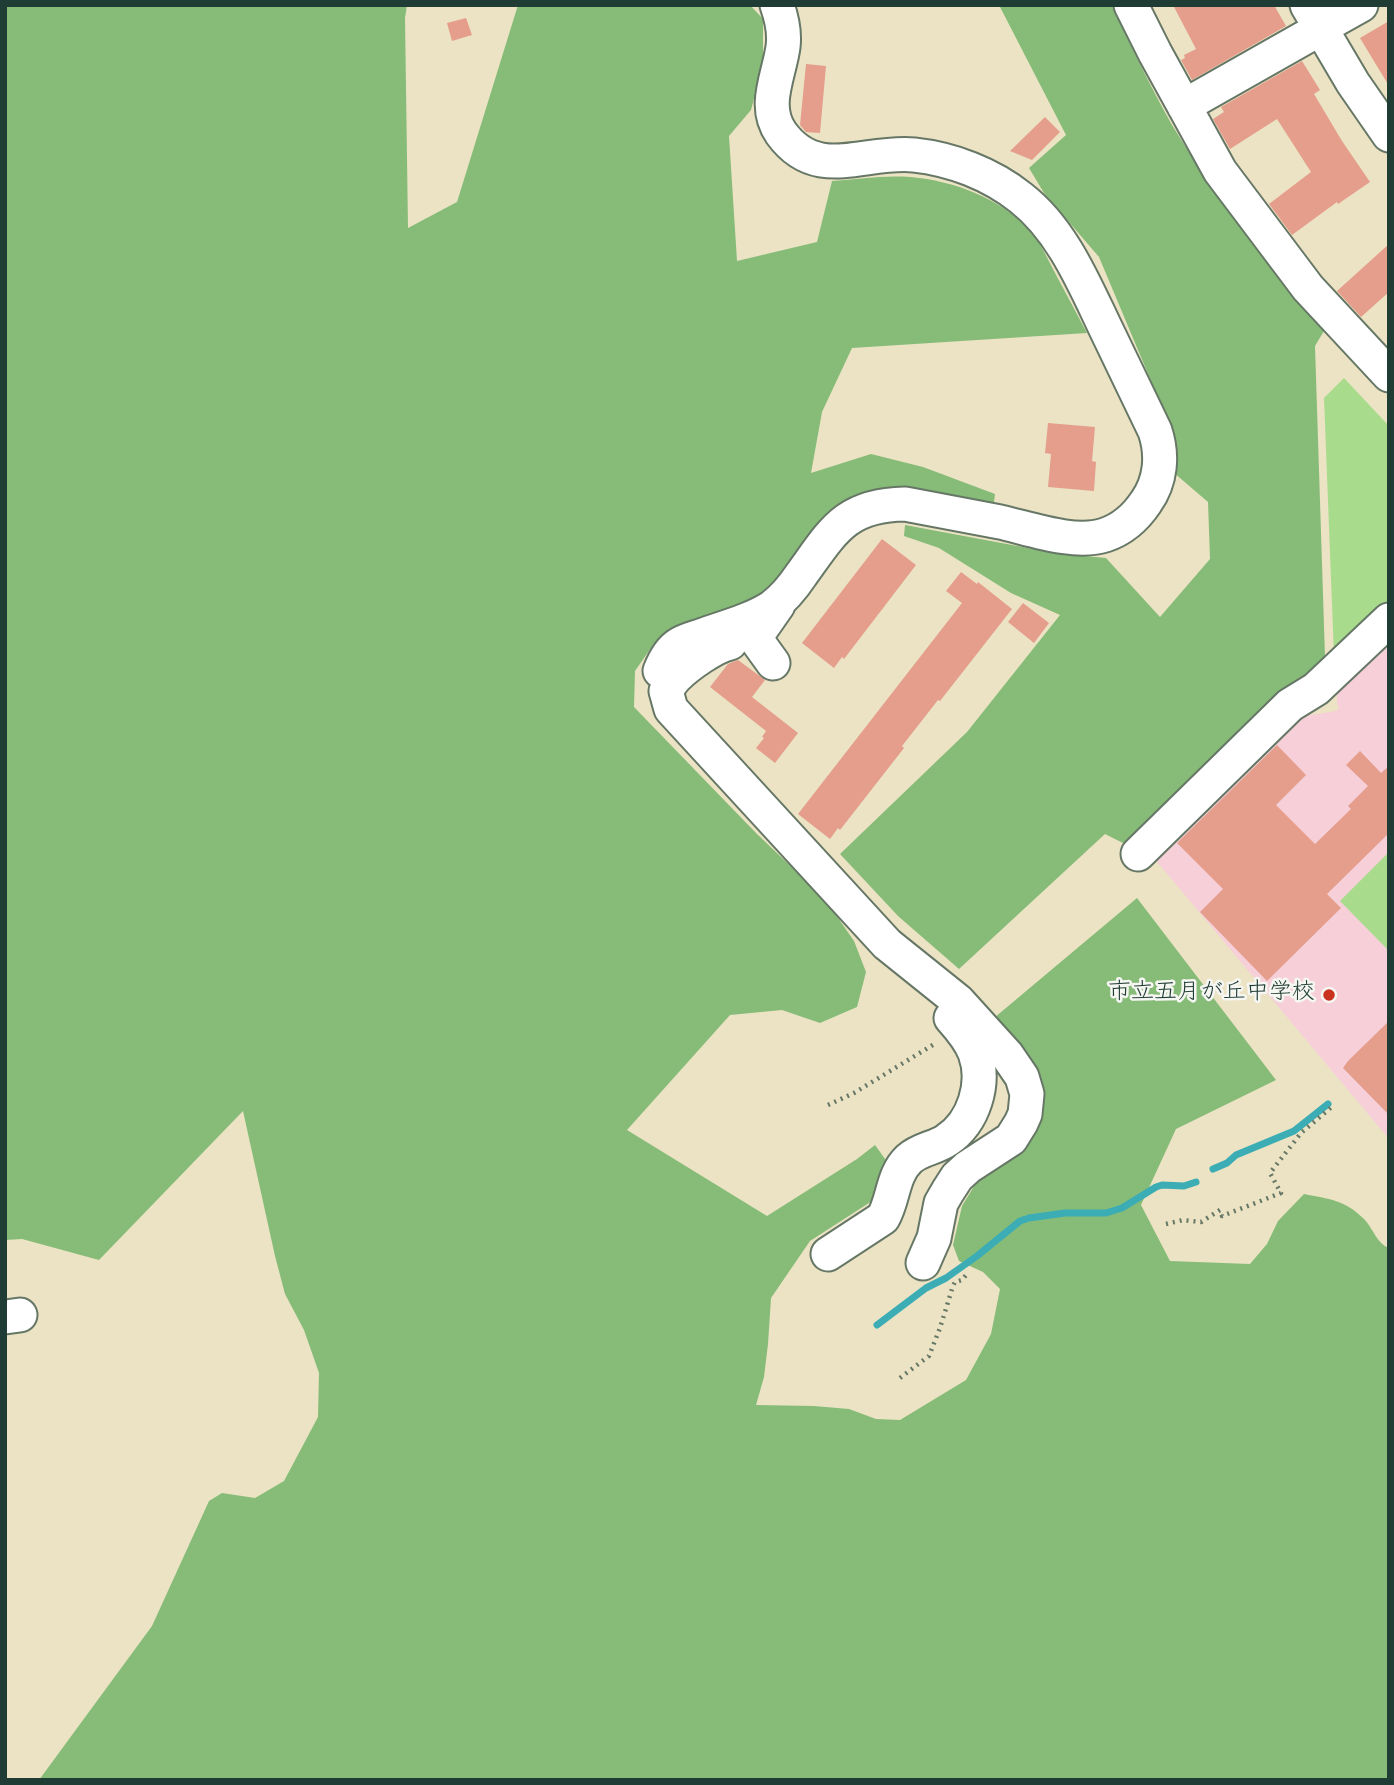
<!DOCTYPE html>
<html>
<head>
<meta charset="utf-8">
<style>
  body { margin:0 }
  #map { position:relative; width:1394px; height:1785px; overflow:hidden; background:#ebe3c4; font-family:Dekko,sans-serif }
  canvas { display:block }
  .frame { position:absolute; inset:0; border:7px solid #1f3d34; pointer-events:none }
</style>
</head>
<body>
<div id="map">
<canvas width="1394" height="1785"></canvas>
<div class="frame"></div>
</div>
<script>
const context = document.querySelector('canvas').getContext('2d');
context.lineJoin = 'round';
function fill(path, color) {
  context.fillStyle = color;
  context.fill(path, 'evenodd');
}
function stroke(path, color, width, dash) {
  context.strokeStyle = color;
  context.lineWidth = width;
  context.lineCap = dash ? 'butt' : 'round';
  context.setLineDash(dash || []);
  context.stroke(path);
}
function drawText(font, color, halo, rows, align = 'center') {
  context.font = font + ' Dekko,"Klee One",sans-serif';
  context.lineWidth = 5;
  context.setLineDash([]);
  context.textBaseline = 'middle';
  context.strokeStyle = halo;
  context.fillStyle = color;
  for (const [text, x, y, turn = 0] of rows) {
    context.save();
    context.translate(x, y);
    context.rotate((+turn || 0) * Math.PI / 180);
    context.textAlign = isNaN(turn) ? turn : align;
    if (halo) context.strokeText(text, 0, 0);
    context.fillText(text, 0, 0);
    context.restore();
  }
}
fill(new Path2D(`
  M1389 642V1139L1148 851 1297 709 1304 716 1336 711 1339 707 1337 704V692Z`), '#f6cfd8');
fill(new Path2D(`
  M1344 378 1389 426V603L1334 656 1324 398Z
  M1389 852V951L1340 901Z`), '#a8dc8c');
fill(new Path2D(`
  M5 5H407L405 18 408 228 457 202 518 5H750L763 19V63L751 110 729 136 737 261 817 242 832 181C861 179 890 174 919 178 961 183 1010 203 1036 238 1043 248 1048 260 1054 271 1065 292 1076 312 1087 333L852 348 822 412 811 473 871 454 923 467 995 494 993 510 908 488 752 603 681 625 653 645 635 671 634 707 756 833 825 899 854 941 866 972 857 1007 820 1023 782 1010 730 1015 627 1130 767 1216 857 1159 875 1145 888 1163 877 1196 872 1201 810 1241 771 1298 768 1344 764 1377 756 1405 814 1406 849 1409 876 1419 900 1420 966 1380 991 1334 1000 1289 983 1272 959 1261 953 1245 962 1206 979 1178 1022 1148 994 1018 1137 898 1276 1080 1176 1129 1141 1205 1170 1261 1250 1264 1267 1244 1278 1221 1304 1194C1329 1199 1345 1200 1364 1219 1373 1228 1377 1244 1389 1248V1780H39L152 1626 209 1501 222 1493 255 1498 284 1481 318 1417 319 1373 304 1330 285 1294 275 1256 243 1111 99 1260 22 1239 5 1240Z
  M999 5H1112C1131 46 1150 86 1172 125 1216 198 1268 267 1324 331L1315 346 1325 657 1129 846 1105 834 959 969 898 916 840 854 967 732 1060 615 1011 593 939 548 904 536 905 525 1055 553 1106 558 1160 617 1210 559 1208 502 1173 472 1172 431 1099 257 1044 193 1029 168 1066 135Z`), '#86bc78');
stroke(new Path2D(`
  M1213 1169 1227 1163 1236 1155 1294 1131 1328 1104
  M877 1325 926 1288 946 1278 977 1256 1020 1221 1029 1218 1065 1213H1106L1122 1208 1156 1187 1162 1185 1184 1186 1196 1182`), '#3cadb5', 7);
fill(new Path2D(`
  M1173 5H1274L1286 26 1192 80 1181 60 1185 58 1184 55 1196 49Z
  M466 18 472 35 452 41 447 23Z
  M1389 21V86L1360 38Z
  M1302 61 1320 90 1314 94 1342 141 1370 182 1338 204 1337 202 1292 235 1269 204 1311 172 1277 119 1230 149 1213 119 1224 112 1221 107Z
  M806 64 826 66 820 133 806 132 800 125Z
  M1045 117 1060 132 1032 160 1010 151Z
  M1389 244V292L1361 317 1337 291Z
  M1048 423 1095 427 1092 461 1096 462 1094 491 1048 487 1051 454 1045 453Z
  M882 539 916 565 844 659 842 657 834 668 802 643Z
  M961 572 977 584 978 582 1012 609 940 701 938 700 902 746 904 748 840 830 838 828 830 839 798 814 962 603 946 591Z
  M1023 603 1049 623 1034 643 1008 622Z
  M738 660 765 680 752 697 798 733 775 763 756 748 764 738 762 737 766 731 710 687 728 664Z
  M1277 745 1306 775 1276 805 1315 844 1351 809 1348 806 1368 786 1346 765 1360 751 1381 773 1389 766V833L1327 894 1341 908 1267 981 1200 912 1223 889 1177 843Z
  M1389 1021V1115L1343 1068 1348 1061Z`), '#e59d8c');
const minor = new Path2D(`
  M1131 5 1155 53 1220 171 1308 288 1389 375
  M1307 5 1353 83 1389 135
  M1336 19 1361 5
  M1184 106 1304 38
  M730 643C715 646 688 665 676 677 672 681 669 686 666 691L671 709 887 944 958 1001 1007 1055 1022 1077 1027 1094 1025 1114 1021 1123 1011 1139 968 1167 957 1177 948 1191 941 1203 934 1238 923 1263
  M773 663 755 638 778 605
  M660 671C664 661 669 651 678 645 685 640 695 638 703 635 726 627 752 620 772 607 784 598 793 587 801 575 833 531 845 505 905 504 937 510 969 516 1000 522 1031 529 1075 545 1105 535 1123 529 1136 517 1146 502 1161 481 1163 455 1155 431 1138 396 1121 360 1104 325 1083 281 1061 229 1021 198 991 174 952 159 914 155 864 150 817 183 781 133 762 106 779 76 783 47 785 32 782 19 777 5
  M1138 854 1290 705 1316 689 1389 620
  M828 1254 883 1218C894 1199 892 1175 909 1159 920 1149 936 1148 947 1140 974 1122 986 1083 975 1053 970 1040 960 1028 951 1018
  M5 1317 20 1315`);
stroke(minor, '#676', 37);
stroke(new Path2D(`
  M828 1105 854 1093 936 1043
  M1166 1224 1183 1220 1201 1222 1220 1210 1222 1216 1281 1193 1270 1173 1301 1133 1334 1105
  M900 1378 929 1356 940 1328 953 1286 955 1282 962 1280 966 1275`), '#676', 4.5, [2, 5]);
stroke(minor, '#fff', 33);
for (const [x, y, r, color] of [
  [1329,995,7,"#c8321e"]
]) {
  const dot = new Path2D();
  dot.arc(x, y, r, 0, 2 * Math.PI);
  context.fillStyle = color;
  context.fill(dot);
  stroke(dot, '#f6f6f2', 2.5);
}
drawText('23px', '#1f3d34', '#f6f6f2', [
  ["市立五月が丘中学校",1315,995]
], 'right');
</script>
</body>
</html>
